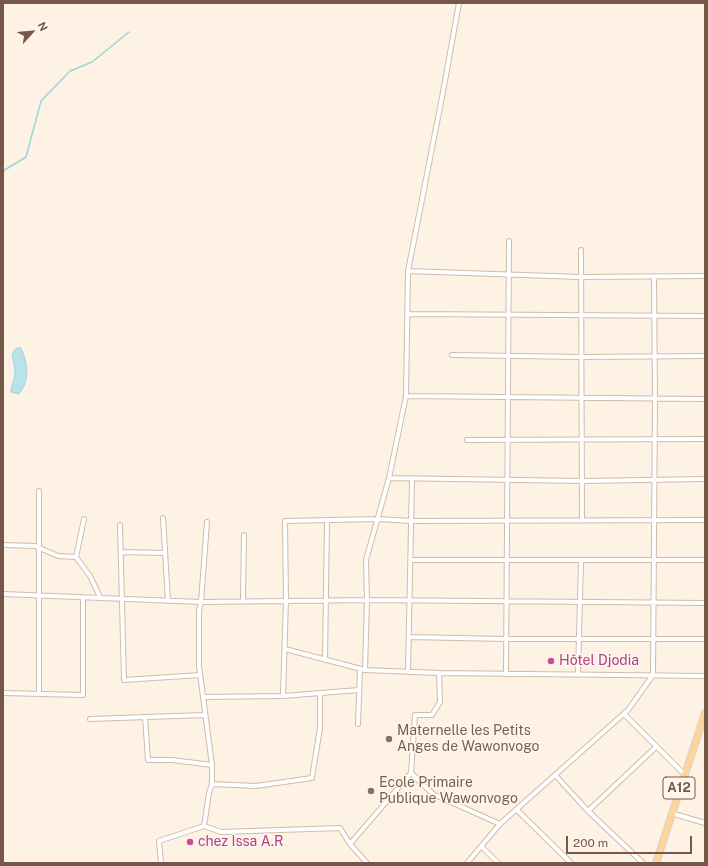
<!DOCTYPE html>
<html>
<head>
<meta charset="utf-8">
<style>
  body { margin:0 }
  #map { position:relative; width:708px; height:866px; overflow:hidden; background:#fdf2e4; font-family:"Public Sans",sans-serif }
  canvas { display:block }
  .frame { position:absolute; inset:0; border:4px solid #775748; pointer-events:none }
  .north { position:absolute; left:12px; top:12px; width:40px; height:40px; -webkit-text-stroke:3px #fff6ec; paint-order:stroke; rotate:63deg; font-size:11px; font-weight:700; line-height:16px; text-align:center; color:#775748 }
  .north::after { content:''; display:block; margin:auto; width:14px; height:18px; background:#775748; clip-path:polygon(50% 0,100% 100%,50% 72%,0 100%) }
  .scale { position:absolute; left:566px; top:836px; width:126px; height:18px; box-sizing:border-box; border:2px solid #775748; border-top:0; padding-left:5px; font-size:12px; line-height:14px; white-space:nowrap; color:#775748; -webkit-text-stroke:3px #fff6ec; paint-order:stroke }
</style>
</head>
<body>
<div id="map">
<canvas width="708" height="866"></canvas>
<div class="frame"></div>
<div class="north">N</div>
<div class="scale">200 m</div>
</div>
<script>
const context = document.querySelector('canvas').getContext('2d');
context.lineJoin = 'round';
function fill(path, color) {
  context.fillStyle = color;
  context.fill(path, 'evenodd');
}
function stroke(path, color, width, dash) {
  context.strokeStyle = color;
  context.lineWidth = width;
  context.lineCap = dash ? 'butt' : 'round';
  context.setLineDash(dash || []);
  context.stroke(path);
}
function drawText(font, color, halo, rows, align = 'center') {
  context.font = font + ' "Public Sans",sans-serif';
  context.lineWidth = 3;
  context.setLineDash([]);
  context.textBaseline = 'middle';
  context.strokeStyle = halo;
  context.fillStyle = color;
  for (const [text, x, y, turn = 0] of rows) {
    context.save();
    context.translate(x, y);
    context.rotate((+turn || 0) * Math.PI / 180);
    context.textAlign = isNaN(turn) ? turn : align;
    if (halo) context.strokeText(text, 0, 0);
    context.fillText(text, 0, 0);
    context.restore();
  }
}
const water = new Path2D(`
  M17 348H21C28 364 30 380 19 394L11 392C11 384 15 380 15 373 15 367 13 360 12 354Z`);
fill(water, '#b8e3e8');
stroke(water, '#9ed4da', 1);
stroke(new Path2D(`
  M3 171 26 157 41 101 70 71 92 62 129 32`), '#9ed4da', 1.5);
const street = new Path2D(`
  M581 250 582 520
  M408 271 580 277 705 276
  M408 314 705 316
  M452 355 582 357 705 356
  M406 396 705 399
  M467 440 705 439
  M389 478 582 481 705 479
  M39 491V693
  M163 518 168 601
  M84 519 76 557 90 576 100 597
  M120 525 124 680 200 675
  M3 545 35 546 58 556 76 557
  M121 552 165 553
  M411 560H705
  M3 594 201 602 367 600 705 603
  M243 601 244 535
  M409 637 506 639H705
  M285 649 365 670 439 673 705 676
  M325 660 327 520
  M365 670 367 600 366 560 389 478 406 396 408 271 443 92 459 3
  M408 672 412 478
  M439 673 440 702 432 715H415L411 773 433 794 500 824
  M506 674 509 241
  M578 674 581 561
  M3 693 83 695V597
  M283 696 286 600 285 521 378 519 411 521 705 520
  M203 697 283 696 359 690
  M624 714 684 774
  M145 717 148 760H172L212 765
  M90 719 204 715
  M358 724 360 669
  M556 776 588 811 643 863
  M212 784 256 786 312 778 320 728V693
  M517 810 571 863
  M588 811 656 747
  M671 813 705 823
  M204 826 209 793 212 784V765L199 666V611L201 602 207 522
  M350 844 411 773
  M481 846 498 863
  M161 863 159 841 204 826 221 832 340 828 350 844 367 863
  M467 863 500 824 628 710 653 675 655 400 654 277`);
const primary = new Path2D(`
  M656 863 705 713`);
stroke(street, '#d1bbac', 6);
stroke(primary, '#d9d0cc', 8);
stroke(street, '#fff', 4);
stroke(primary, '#fed49a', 6);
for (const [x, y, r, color] of [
  [551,661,4,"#d1479c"],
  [389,739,4,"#8d6e63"],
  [371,791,4,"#8d6e63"],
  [190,842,4,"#d1479c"]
]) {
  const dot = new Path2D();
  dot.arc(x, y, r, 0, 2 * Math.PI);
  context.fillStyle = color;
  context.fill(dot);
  stroke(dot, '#fff6ec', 1.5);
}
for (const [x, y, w] of [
  [679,788,32]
]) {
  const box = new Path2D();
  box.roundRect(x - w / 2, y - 11, w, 22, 3);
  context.fillStyle = '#fff6ec';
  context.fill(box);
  stroke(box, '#775748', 1);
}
drawText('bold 13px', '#775748', null, [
  ["A12",679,788]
]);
drawText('14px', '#b23c85', '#fff6ec', [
  ["Hôtel Djodia",559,661],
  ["chez Issa A.R",198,842]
], 'left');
drawText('14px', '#785e54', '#fff6ec', [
  ["Maternelle les Petits",397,731],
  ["Anges de Wawonvogo",397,747],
  ["Ecole Primaire",379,783],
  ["Publique Wawonvogo",379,799]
], 'left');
</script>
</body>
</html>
